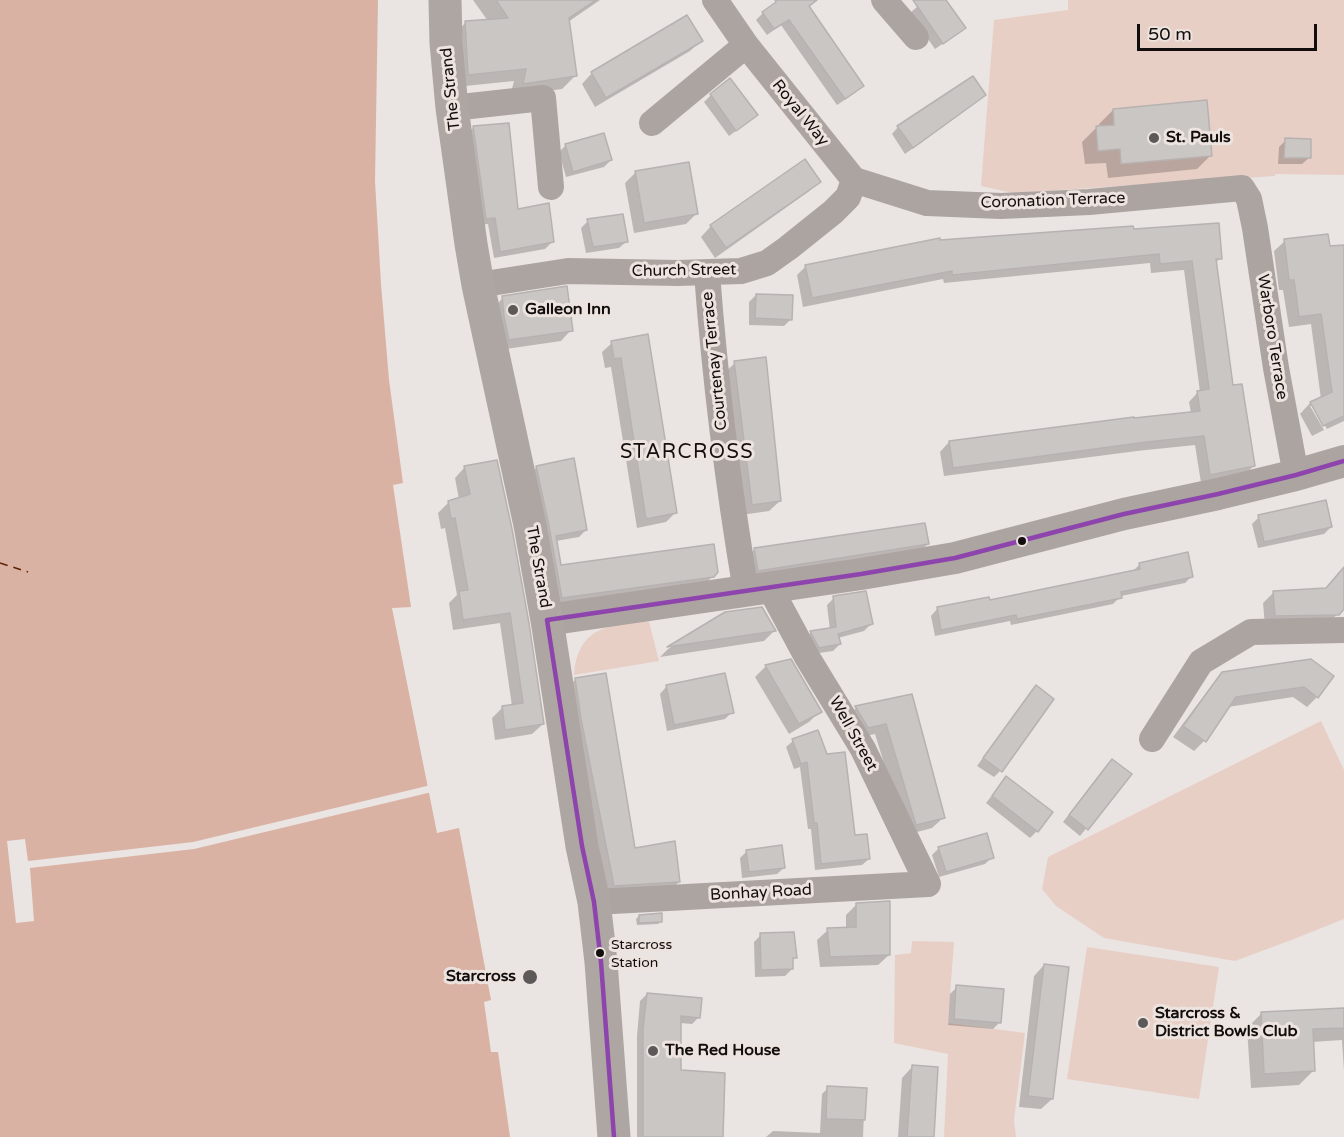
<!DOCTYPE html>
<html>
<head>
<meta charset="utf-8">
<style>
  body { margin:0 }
  #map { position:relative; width:1344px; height:1137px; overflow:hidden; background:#eae4e2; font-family:"Varela Round",sans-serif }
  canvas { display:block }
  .scale { position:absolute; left:1137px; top:24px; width:180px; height:27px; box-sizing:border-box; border:3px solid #110e0d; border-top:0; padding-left:8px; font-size:18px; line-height:21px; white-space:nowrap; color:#110e0d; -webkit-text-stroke:4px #ede3df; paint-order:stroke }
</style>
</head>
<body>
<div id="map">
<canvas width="1344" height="1137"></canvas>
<div class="scale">50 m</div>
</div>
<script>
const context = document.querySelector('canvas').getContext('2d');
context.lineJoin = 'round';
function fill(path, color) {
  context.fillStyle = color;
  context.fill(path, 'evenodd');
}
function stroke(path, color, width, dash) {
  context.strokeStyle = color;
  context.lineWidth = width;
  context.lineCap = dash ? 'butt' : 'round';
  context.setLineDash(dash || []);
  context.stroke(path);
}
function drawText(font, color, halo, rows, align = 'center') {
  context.font = font + ' "Varela Round",sans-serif';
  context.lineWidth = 6;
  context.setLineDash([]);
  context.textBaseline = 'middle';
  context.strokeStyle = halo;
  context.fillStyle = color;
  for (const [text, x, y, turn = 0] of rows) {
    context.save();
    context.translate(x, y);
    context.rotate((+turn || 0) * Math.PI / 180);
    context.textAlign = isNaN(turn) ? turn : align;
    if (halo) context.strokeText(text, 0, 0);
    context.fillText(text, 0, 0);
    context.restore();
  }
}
fill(new Path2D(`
  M1068 0H1344V175L1275 174V176L1013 193 981 186 994 20 1068 10Z
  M648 618 659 661 574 675C578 626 608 627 648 618Z
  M1321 721 1344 770V919L1294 939 1235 961 1104 938 1056 906 1042 889 1048 857Z
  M912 941 954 942 948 1023 1025 1033 1014 1120 1016 1137H944L948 1054 894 1043 895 955 911 953Z
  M1087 947 1219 967 1199 1099 1067 1079Z`), '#e8cfc6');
fill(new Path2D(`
  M0 0H378L375 181 381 284 389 380 403 483 393 485 411 607 392 608 437 833 459 828 491 1000 484 1002 491 1052H498L510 1137H0Z`), '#d9b2a4');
fill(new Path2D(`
  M431 785 432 792 194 849 30 868 34 921 16 923 7 841 25 839 28 861 193 842Z`), '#eae4e2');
fill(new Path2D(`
  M473 0H600L568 22 575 76 562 89 510 96 514 81 455 87 453 36 466 22 488 21Z
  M782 0H818L809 7 862 86 855 93 837 105 781 25 767 35 756 20 763 13Z
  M925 0H944L964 28 957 34 935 49 910 13Z
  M701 41 690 51 595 107 582 84 592 73Z
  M711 95 749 121 729 136 704 102Z
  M984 95 977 102 905 154 892 134 898 127Z
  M1113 110 1211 155 1197 169 1108 178 1106 163 1085 164 1082 142 1096 128 1100 127 1099 124Z
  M474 127 516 211 552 242 545 249 494 258 488 224 480 225 467 134Z
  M1286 140 1309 158 1302 164H1278L1279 147Z
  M566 145 611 160 604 167 566 177 559 152Z
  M635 173 697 213 686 224 634 233 625 183Z
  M819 182 808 192 715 258 701 237 711 226Z
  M588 221 626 242 619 248 586 253 581 228Z
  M1132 231 1220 258 1215 264 1232 387 1254 466 1244 475 1201 483 1195 445 1137 451 944 476 940 452 949 442 1191 413 1189 402 1198 392H1200L1184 270 1151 273 1150 263 944 283 943 279 803 307 797 275 806 266 939 242Z
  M1285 241 1329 248 1344 246V421L1327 429 1313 406H1310L1324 430 1312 436 1300 414 1310 403 1321 399 1311 324 1289 327 1283 290H1279L1274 251Z
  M756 295 791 319 784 326 749 325V302Z
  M503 298 571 330 561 341 499 350 492 309Z
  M646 336 676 512 666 522 637 528 611 367 605 368 602 352 612 343Z
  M735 363 780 501 769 511 741 515 724 373Z
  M496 462 543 724 532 734 495 740 492 718 502 708 512 706 500 623 453 630 449 603 457 595 445 528 441 529 438 513 449 502 459 499 455 478 465 467Z
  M537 467 586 530 579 537 556 541 560 566 713 576 705 584 556 604 530 474Z
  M1259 517 1331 527 1324 534 1258 548 1252 524Z
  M928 544 917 554 748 581 744 560 755 549Z
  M1140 564 1192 576 1185 583 1121 596 1113 604 1011 625 1010 621 935 636 931 616 937 609 989 602 1133 571Z
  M1344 567V607L1327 625 1265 626 1263 603 1274 592 1325 590Z
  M834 598 871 624 864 631 838 638 840 644 833 651 812 654 804 639 811 632 830 630 827 605Z
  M726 614 774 631 764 641 660 657 668 649Z
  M1310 661 1317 697 1307 707 1293 697 1228 707 1204 741 1194 751 1173 737 1212 685 1223 674Z
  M766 666 820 711 809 722 789 734 755 677Z
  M576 679 634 850 679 882 672 889 607 892 569 686Z
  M666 687 732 712 725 719 667 731 660 694Z
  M1036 687 1000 771 994 777 977 766 1029 694Z
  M911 695 943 818 932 828 906 835 875 734 857 738 846 718 856 708Z
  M818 732 853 837 869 859 862 865 815 870 811 829H808L800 767 794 769 786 747 793 741Z
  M1112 761 1130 774 1080 836 1063 822 1105 767Z
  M1000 785 1037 831 1030 838 986 803Z
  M939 848 992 857 985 864 939 877 932 855Z
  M747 851 784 868 777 874 742 878 740 858Z
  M857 904 889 955 878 965 820 967 817 940 828 930 846 929V915Z
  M639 916 661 921 658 924 637 925 636 919Z
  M761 935 795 957 791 961 792 969 785 976 755 977 754 942Z
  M1044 965 1052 1099 1041 1109 1019 1107 1034 976Z
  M957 987 1000 1022 993 1029 948 1025 950 994Z
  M647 994 699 1017 692 1024 680 1023V1072L722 1137H637V1036L640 1001Z
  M1344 1009V1071L1342 1040 1312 1042 1313 1071 1299 1085 1251 1088 1247 1028 1261 1014Z
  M912 1067 932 1137H898L902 1078Z
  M828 1088 865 1089 863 1137H766L773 1131 820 1133 822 1094Z`), '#0003');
stroke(new Path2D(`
  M0 563 28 572`), '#612204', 1.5, [8, 6]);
const building = new Path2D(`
  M496 0H596L569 18 577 76 523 84 526 69 468 75 465 21 508 18Z
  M775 0H817L809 6 864 86 845 99 789 20 774 29 762 12 776 2Z
  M913 0H946L966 28 943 44Z
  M687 15 703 41 606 98 591 72Z
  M973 76 986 95 913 148 897 126Z
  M730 78 758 115 736 131 710 94Z
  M1207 100 1212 156 1121 164 1120 149 1098 151 1096 126 1114 125 1113 109Z
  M509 123 518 209 549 203 554 242 500 252 495 218 486 219 473 126Z
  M604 133 612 160 573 172 565 144Z
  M1285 138 1311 139V158H1284Z
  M805 159 821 182 726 248 710 225Z
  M689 162 698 214 644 223 635 171Z
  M623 214 628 242 593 247 587 219Z
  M1219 223 1222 259H1216L1233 385 1242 384 1255 466 1210 475 1204 436 1147 442 953 468 949 441 1134 417V418L1200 411 1197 391 1209 389 1192 261 1160 264 1159 254 952 275V271L812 298 805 265 940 238V240L1133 226 1134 229Z
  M1328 234 1330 246 1344 245V416L1323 426 1310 402 1332 392 1321 314 1299 317 1294 280H1289L1284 239Z
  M567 286 573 331 509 340 504 317 502 296Z
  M756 294 793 295 792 320 755 318Z
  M648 334 677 513 646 519 621 358 614 359 611 341Z
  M766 357 781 501 752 505 734 361Z
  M574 458 587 530 556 536 561 565 714 544 718 572 714 577 562 598 548 521 536 466Z
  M497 460 512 529 529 623 544 724 505 730 502 706 523 703 510 613 463 620 459 591 468 590 455 518 451 519 448 501 470 494 464 466Z
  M1326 500 1332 527 1264 542 1258 515Z
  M925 523 929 544 758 571 754 548Z
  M1188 552 1193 577 1121 592 1122 598 1017 619 1016 615 941 630 937 607 989 597 990 600 1140 569 1139 563Z
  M1344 567V609L1339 615 1275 616 1273 591 1326 588Z
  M866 591 873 624 838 634 841 644 819 648 810 631 836 627 833 596Z
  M762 607 776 631 667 647 725 612Z
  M791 659 822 712 799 724 765 665Z
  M1311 659 1334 676 1318 698 1304 687 1236 697 1206 742 1183 726 1222 672Z
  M606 673 635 848 675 841 680 882 614 886 581 719 575 678Z
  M725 673 734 713 674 725 666 685Z
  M1036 685 1054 699 1002 772 983 758Z
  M912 694 945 818 916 825 886 724 868 728 855 706Z
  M818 730 827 754 845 752 855 835 867 834 870 859 821 864 817 823H814L807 762 801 764 792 739Z
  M1112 759 1132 774 1088 830 1069 815Z
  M1006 776 1053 812 1038 832 992 796Z
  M987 833 994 858 946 872 938 847Z
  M782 845 785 868 749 872 746 850Z
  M890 901V955L830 957 827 928 856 927V903Z
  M662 913V922L639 923V915Z
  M794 932 797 958H793V969L761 970 760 933Z
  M1044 964 1069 967 1053 1099 1028 1096Z
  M956 985 1004 989 1001 1023 954 1019Z
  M647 993 702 998 700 1018 681 1016V1070L725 1073 723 1137H643V1029Z
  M1344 1008V1028L1313 1029 1315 1071 1264 1074 1261 1012Z
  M912 1065 938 1067 934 1137H907Z
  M827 1086 867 1088 865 1120 826 1119Z`);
fill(building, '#cac6c4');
stroke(building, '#b7b2b1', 1.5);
stroke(new Path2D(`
  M715 0 746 45 854 180
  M884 0 916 37
  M452 108 543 98 551 187
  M652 123 746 45
  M854 180 927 203 1001 206 1089 202 1242 188 1249 199 1255 228 1276 368 1296 475
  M707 273C715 380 728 485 746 591
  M478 285 568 271 678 273 741 271 767 263 788 248 833 212 848 197 854 180
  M1152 739 1201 662 1251 632 1344 630
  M594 902 928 884 863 749 807 657 770 588`), '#aca4a1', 26);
stroke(new Path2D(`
  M547 620 861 574 955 558 1124 514 1218 494 1296 475 1344 461`), '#aca4a1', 32);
stroke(new Path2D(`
  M445 0 446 43 452 108 471 244 478 285 530 525 547 620 582 846 594 902 601 962 614 1137`), '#aea6a3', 33);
stroke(new Path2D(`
  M614 1137 601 962 594 902 582 846 547 620 861 574 955 558 1124 514 1218 494 1296 475 1344 461`), '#8e44ad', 4.5);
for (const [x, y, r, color] of [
  [1154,138,6,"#5d5958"],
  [513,310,6,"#5d5958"],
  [1022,541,5,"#110e0d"],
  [600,953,5,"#110e0d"],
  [530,977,8,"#5d5958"],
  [1143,1023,6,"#5d5958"],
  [653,1051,6,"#5d5958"]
]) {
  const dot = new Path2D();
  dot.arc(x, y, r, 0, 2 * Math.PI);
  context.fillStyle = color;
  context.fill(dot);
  stroke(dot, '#ede3df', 2);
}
drawText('14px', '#110e0d', '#ede3df', [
  ["Starcross",611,945],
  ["Station",611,963]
], 'left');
drawText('16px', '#110e0d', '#ede3df', [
  ["The Strand",451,89,-96],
  ["Royal Way",800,113,51],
  ["Coronation Terrace",1053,201,-2],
  ["Church Street",684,271,-1],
  ["Warboro Terrace",1272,337,81],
  ["Courtenay Terrace",715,361,-96],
  ["The Strand",538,567,80],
  ["Well Street",853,734,61],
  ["Bonhay Road",761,893,-3]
]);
drawText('bold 16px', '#110e0d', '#ede3df', [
  ["St. Pauls",1166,138],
  ["Galleon Inn",525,310],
  ["Starcross",516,977,"right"],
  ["Starcross &",1155,1014],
  ["District Bowls Club",1155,1032],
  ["The Red House",665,1051]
], 'left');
context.letterSpacing = '1.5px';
drawText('20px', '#110e0d', '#ede3df', [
  ["STARCROSS",687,453]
]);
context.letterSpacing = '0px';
</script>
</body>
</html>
